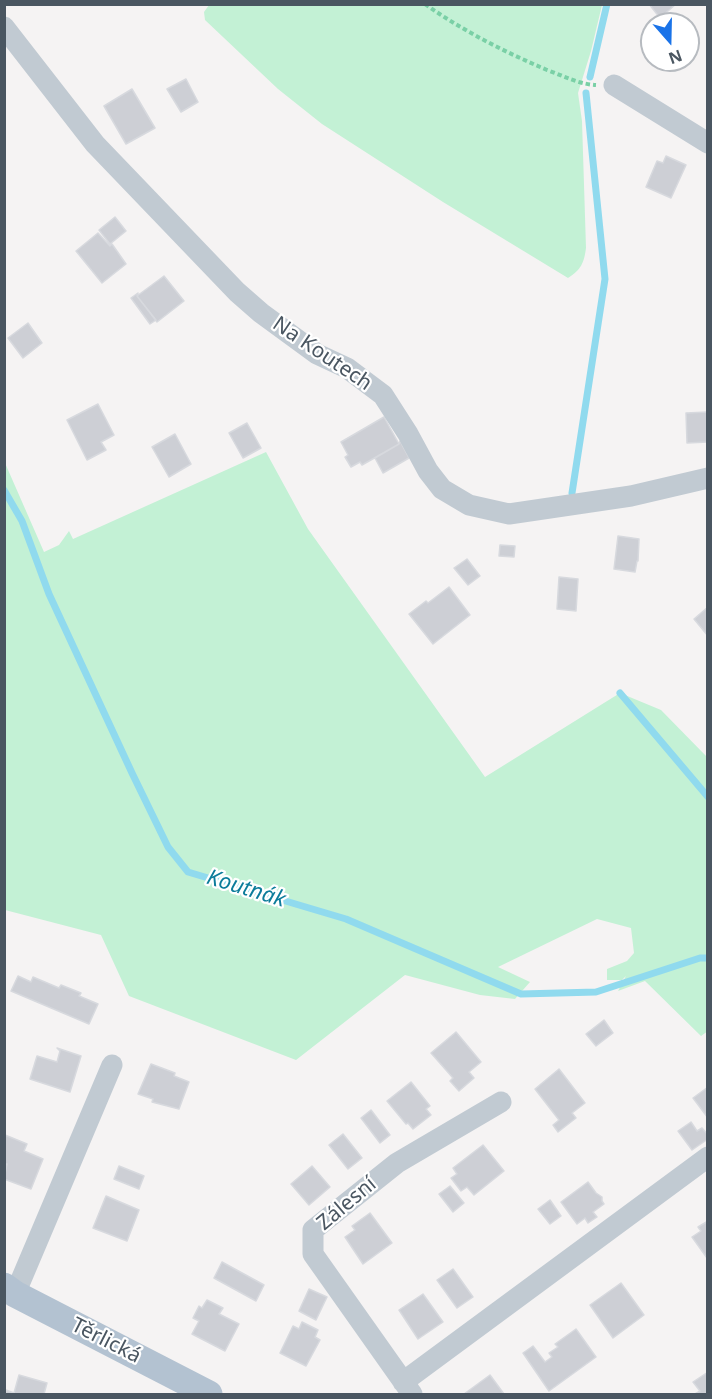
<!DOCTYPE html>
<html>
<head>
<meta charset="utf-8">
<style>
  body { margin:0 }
  #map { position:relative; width:712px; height:1399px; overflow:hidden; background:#f5f3f3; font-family:"Noto Sans",sans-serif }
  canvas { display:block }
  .frame { position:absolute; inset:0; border:6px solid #4a5661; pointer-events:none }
  .north { position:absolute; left:640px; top:12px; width:60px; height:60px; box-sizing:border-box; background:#fff; border:2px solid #b7bbc0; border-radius:50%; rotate:160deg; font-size:16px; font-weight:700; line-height:24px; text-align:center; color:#4a5661 }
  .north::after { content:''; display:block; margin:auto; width:21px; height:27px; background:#1a73e8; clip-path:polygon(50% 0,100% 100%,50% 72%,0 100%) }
</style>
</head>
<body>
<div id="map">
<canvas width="712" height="1399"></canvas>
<div class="frame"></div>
<div class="north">N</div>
</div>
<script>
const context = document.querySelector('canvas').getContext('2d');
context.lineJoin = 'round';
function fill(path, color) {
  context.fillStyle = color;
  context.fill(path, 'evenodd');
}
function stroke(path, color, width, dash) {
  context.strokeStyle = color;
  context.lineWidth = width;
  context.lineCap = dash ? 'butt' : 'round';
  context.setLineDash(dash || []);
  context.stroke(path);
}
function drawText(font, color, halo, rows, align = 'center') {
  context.font = font + ' "Noto Sans",sans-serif';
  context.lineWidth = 4.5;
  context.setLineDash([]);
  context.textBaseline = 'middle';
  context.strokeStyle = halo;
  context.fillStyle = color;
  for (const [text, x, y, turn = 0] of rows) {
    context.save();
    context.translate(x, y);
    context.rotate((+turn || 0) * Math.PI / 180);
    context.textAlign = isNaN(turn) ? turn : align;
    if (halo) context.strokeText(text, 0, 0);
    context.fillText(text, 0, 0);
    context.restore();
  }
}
fill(new Path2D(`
  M209 5H602L591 51 578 93 582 121 586 248C584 263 581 270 568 278L443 202 322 124 278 89 205 20 204 12Z
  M266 452 308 529 485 777 620 693 661 710 707 757 708 1031 701 1036 645 981 618 991 626 976 622 980H607V969L627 961 634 953 631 928 597 919 498 967 530 982 515 999 480 995 405 975 296 1060 129 996 101 935 5 910V463L44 552 59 545 69 531 73 539Z`), '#c3f1d5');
stroke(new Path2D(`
  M590 77 607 4
  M4 490 22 521 49 594 132 773 168 847 188 872 346 919 521 994 596 992 700 958H708
  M572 493 605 279 586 93
  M620 693 708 797`), '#90daee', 7);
const building = new Path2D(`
  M649 4H676L660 18Z
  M186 79 198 102 181 112 167 89Z
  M132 89 155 128 126 144 104 106Z
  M666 156 686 165 671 198 646 187 657 161 663 163Z
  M115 217 126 231 110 244 99 230Z
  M98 233 110 246 112 244 126 264 102 283 76 251Z
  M164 276 184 301 157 322 137 296Z
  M138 293 137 296 156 320 150 324 131 298Z
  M28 323 42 343 23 358 8 338Z
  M98 404 114 435 101 442 106 450 87 460 67 420Z
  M708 412V442L687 443 686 413Z
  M384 417 399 444 362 465 360 462 351 467 345 457 348 455 341 442Z
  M247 423 261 448 243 458 229 433Z
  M175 434 191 464 169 477 152 447Z
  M400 441 409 458 383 473 375 458 399 444Z
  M618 536 639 539 638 561H637L635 572 614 569Z
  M500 545 515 546 514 557 499 556Z
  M467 559 480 576 468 585 454 568Z
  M559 577 578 579 576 611 557 609Z
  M449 587 470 615 433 644 409 614 426 601 428 603Z
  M708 607V636L694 619Z
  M18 976 31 982 33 977 59 988 61 985 81 993 79 996 98 1004 89 1024 11 991Z
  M604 1020 613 1033 596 1046 586 1034Z
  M456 1032 481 1062 469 1072 474 1078 459 1091 450 1081 453 1078 431 1053Z
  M57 1048 81 1056 70 1092 30 1079 37 1056 57 1062 60 1051Z
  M151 1064 175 1073 174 1076 189 1082 179 1109 152 1102 153 1099 138 1094Z
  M559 1069 585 1103 572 1113 576 1118 558 1132 553 1125 559 1120 535 1089Z
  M411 1082 430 1106 426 1109 431 1115 413 1129 408 1123 406 1124 387 1101Z
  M708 1087V1118L693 1098Z
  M371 1110 390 1135 380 1143 361 1118Z
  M691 1122 697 1131 702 1128 708 1135V1139L692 1150 678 1131Z
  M343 1134 362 1158 348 1169 329 1145Z
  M5 1135 27 1144 24 1151 43 1159 31 1189 4 1179 7 1164 4 1163Z
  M483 1145 504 1171 474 1195 467 1187 461 1191 451 1178 457 1174 453 1168Z
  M119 1166 144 1176 139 1189 114 1179Z
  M312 1166 330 1187 309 1205 291 1184Z
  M588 1182 596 1193 602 1197V1201L604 1204 593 1212 597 1217 588 1223 585 1218 577 1224 561 1202Z
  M450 1186 464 1203 453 1212 439 1194Z
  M106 1196 139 1210 127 1241 93 1228Z
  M550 1200 561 1216 550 1224 538 1209Z
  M370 1213 392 1243 363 1264 345 1237 355 1230 352 1226Z
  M708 1221V1257L707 1258 692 1237 701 1231 698 1227Z
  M222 1262 264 1285 256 1301 214 1278Z
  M453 1269 473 1297 457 1308 437 1280Z
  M621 1283 644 1315 613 1338 590 1305Z
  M309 1289 327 1297 316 1320 299 1311Z
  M423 1294 443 1322 418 1339 399 1310Z
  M207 1300 223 1308 219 1314 239 1324 225 1351 192 1334 199 1321 193 1318 199 1306 202 1308Z
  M302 1322 318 1330 315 1337 320 1340 306 1366 280 1353 293 1326 299 1329Z
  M576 1329 596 1357 549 1391 523 1353 533 1346 545 1362 552 1357 549 1353 558 1347 555 1344Z
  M708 1372V1394H695L700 1391 693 1382Z
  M19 1375 47 1383 44 1394H5L6 1390 14 1393Z
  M490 1375 504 1394H464Z`);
fill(building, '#cdcfd5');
stroke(building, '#d7d9de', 1.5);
stroke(new Path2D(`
  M425 4C463 31 505 52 547 70 564 76 578 84 596 85`), '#7ad0a6', 4, [4.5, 3]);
stroke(new Path2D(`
  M4 27 95 144 237 292 261 313 317 354 347 368 383 395 408 434 428 471 442 489 469 505 509 514 631 496 708 478
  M614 85 708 143
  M15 1294 112 1065
  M403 1382 708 1157
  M412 1394 313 1254V1230L397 1163 501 1102`), '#c1cad2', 21);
stroke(new Path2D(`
  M4 1286 15 1294 209 1394`), '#b3c2d1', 27);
drawText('21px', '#4a5661', '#fff', [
  ["Na Koutech",322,354,34],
  ["Zálesní",347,1204,-40],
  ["Těrlická",106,1341,27]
]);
drawText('italic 22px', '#0c7c9b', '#fff', [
  ["Koutnák",246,889,17]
]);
</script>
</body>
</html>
